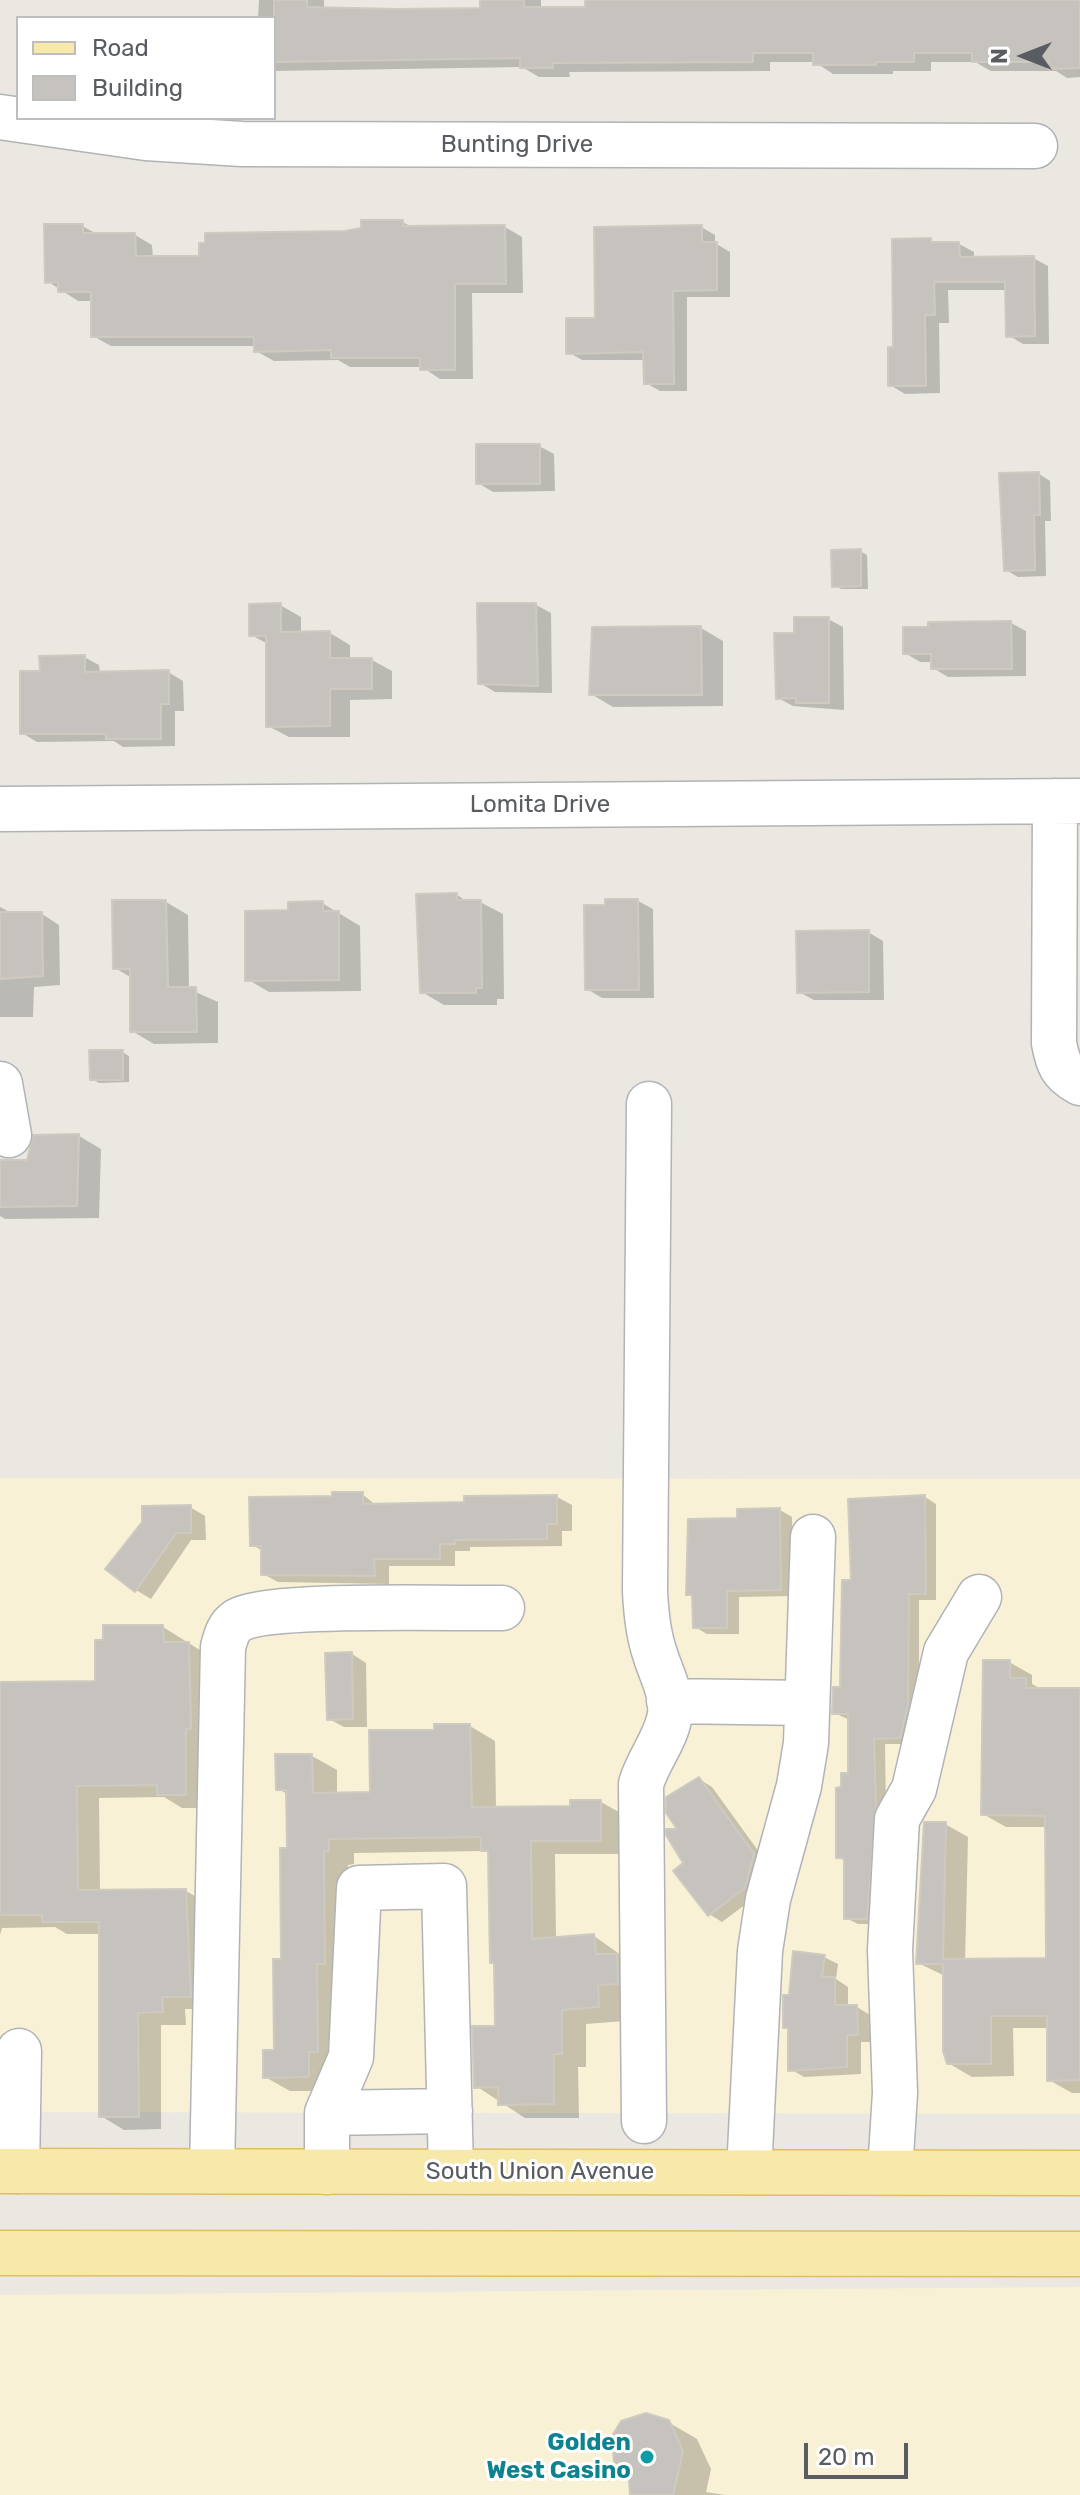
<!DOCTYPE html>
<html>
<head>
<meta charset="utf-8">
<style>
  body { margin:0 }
  #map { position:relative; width:1080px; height:2495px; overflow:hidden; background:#eae8e0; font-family:Rubik,sans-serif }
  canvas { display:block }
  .legend { position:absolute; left:16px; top:16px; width:260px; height:104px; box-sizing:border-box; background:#fff; border:2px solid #bdbebf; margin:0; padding:10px 14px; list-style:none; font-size:24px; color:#595c60 }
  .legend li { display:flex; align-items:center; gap:16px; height:40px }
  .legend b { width:40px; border:2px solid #bdbebf }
  .north { position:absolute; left:984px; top:16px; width:80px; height:80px; -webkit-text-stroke:6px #fff; paint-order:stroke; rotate:270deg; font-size:22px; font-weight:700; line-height:32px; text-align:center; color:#595c60 }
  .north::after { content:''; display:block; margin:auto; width:28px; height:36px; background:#595c60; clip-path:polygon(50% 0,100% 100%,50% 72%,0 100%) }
  .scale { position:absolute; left:804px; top:2443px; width:104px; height:36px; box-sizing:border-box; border:4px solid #595c60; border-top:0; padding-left:10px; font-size:24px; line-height:28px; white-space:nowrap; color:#595c60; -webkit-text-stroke:6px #fff; paint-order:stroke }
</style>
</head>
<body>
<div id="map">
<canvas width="1080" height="2495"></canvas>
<ul class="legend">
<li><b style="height:10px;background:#f6e9aa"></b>Road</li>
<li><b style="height:22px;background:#c6c3be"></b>Building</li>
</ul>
<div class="north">N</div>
<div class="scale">20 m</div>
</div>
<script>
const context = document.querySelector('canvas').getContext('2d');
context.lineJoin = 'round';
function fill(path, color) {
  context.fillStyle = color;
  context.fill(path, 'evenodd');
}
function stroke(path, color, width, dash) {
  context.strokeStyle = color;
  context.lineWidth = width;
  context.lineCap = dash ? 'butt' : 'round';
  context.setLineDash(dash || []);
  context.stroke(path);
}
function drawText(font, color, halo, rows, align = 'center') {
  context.font = font + ' Rubik,sans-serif';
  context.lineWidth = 6;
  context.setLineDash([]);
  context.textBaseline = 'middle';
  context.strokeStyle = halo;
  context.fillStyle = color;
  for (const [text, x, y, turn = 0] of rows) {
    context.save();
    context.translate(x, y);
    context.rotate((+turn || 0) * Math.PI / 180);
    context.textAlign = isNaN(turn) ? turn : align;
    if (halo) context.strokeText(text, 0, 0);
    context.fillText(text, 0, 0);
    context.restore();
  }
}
fill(new Path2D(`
  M0 1478 1080 1479V2114L0 2112Z
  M1080 2287V2495H0V2295Z`), '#f9f1d6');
fill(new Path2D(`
  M259 0H324V9L482 10V0H541V9H587V0H1080V77L1067 78 1056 71H991L975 62H931V71H893V74H833L815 62H770V71L569 72 570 77H539L522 67 275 71 274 18H258Z
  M402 222 413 227H505L522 237 523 293H472L473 379H440L422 367H350L338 360 274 361 256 351V346H111L93 336V301H78L47 281 82 226 99 235H135L152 245 153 258H201Z
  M701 227 715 235V243L730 252V297H687V391H660L646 383V360H582L568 352 597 320Z
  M894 241 959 244 974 252V259L1033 258 1048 266 1049 344H1023L1008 335 1007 290H948L949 323H939L940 393 905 394 890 385 895 349Z
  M539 446 554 454 555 491 493 492 478 483Z
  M1039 474 1050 481 1051 521H1045L1046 576 1018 577 1006 570 1001 475Z
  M860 551 867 555 868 589H841L834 585Z
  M280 605 301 617V634L330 633 350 645V660H372L392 671V699L350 700V737H289L268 726V644L251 635Z
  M536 605 551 613 552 693 495 692 480 683Z
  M828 619 843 627 844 710 793 706 778 698 796 635Z
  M1011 623 1026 631V676L948 677 933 668V662H920L905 653Z
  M701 628 723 641V706L613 707 591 694Z
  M84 657 99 665 100 673 168 672 183 681 184 711H175V746L123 747 114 741 37 742 22 733 42 673Z
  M457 895 468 902H480L503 914 504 999H497V1005H444L422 992Z
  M638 901 653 909 654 998H602L587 989 607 907Z
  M166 902 188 915 189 989 218 1002V1043L154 1044 132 1031V978L115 968Z
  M322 903 360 926 361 991 269 992 247 979 290 912Z
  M0 907 13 914H42L59 925 60 985 34 987 33 1017H0Z
  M868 932 883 941 884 1000H814L799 992Z
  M122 1052 129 1056V1082L99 1083 92 1079Z
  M79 1136 101 1149 99 1218 5 1219 0 1216V1162H29Z
  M362 1494 377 1506 466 1504 557 1497 572 1505V1531H562V1546L470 1547V1551H455V1566H389V1584L278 1582 263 1574V1551L252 1545 334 1498Z
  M925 1497 936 1504V1600H919V1712L911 1744H885L886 1813 877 1924H858L846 1918V1862L838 1857 843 1789 850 1775V1720L834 1713 842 1689 853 1582Z
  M190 1507 205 1516 206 1540H191L151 1599 136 1590Z
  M780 1510 792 1517 793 1596 739 1597V1634H707L695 1627 694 1597 688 1594 739 1520Z
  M163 1627 211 1657 209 1808H182L164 1797 99 1798 100 1892 186 1891 209 1904 213 2009H185L186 2025H161V2129L124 2130 101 2116V1934H67L55 1927 2 1928 0 1935V1684L97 1683Z
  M352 1654 366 1663 367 1727H344L329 1719Z
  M1009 1662 1032 1675V1684L1043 1690H1080V2093H1072L1049 2080V2028H1013L1014 2076 972 2077 948 2063 945 1976 918 1963 945 1824 968 1837 965 1961 1048 1960 1047 1827H1006L983 1814Z
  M470 1726 495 1741 496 1809 572 1808 601 1802 626 1816V1854H555L556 1939 594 1936 642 1970 624 2021 586 2024V2067H578L579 2118H525L476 2086 497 2028 490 1854 485 1851 354 1853V1864L348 1865 350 1977 334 2091H290L265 2077 276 2052 289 1850V1795L278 1789 312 1756 337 1770V1795L372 1794 436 1732Z
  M699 1779 712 1787 767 1863 758 1895 722 1922 709 1914 686 1864Z
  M824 1957 838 1964 836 1979 848 1987V2007H857L870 2015 871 2042H861V2074L804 2077 790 2069 791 1997Z
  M668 2422 697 2439 711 2469 706 2492 725 2495H640L616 2462Z`), '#0003');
const building = new Path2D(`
  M274 0H307V7L397 9 480 8V0H524V7H585V0H1080V68L1048 69V62H972V53H914V62H876V65H813V53H753V62L552 63 553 68H520V58L274 62Z
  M361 220H403V226L505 225 506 284H455V370H420V358H331V350L254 352V337H91V292H58V282L45 283 44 224H83V233H135L136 256H199V243H205V233L345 231 361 228Z
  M702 225V242H717V290L673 291 674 384H644L643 352 566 354V318H595L594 227Z
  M931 238V242H959L960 257 1034 256 1035 336 1006 337 1005 282H934L935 315H925L926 386H888V347H893L892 239Z
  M476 444H540V484H476Z
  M1039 472 1040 515H1034L1035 570 1004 571 999 473Z
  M861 549V586L832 587 831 550Z
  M281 603V632L330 631V658H372V689H330V726L266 727V636H249V604Z
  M477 603H536L538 686 478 684Z
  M794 617H829V703H796V698L776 699 774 633H794Z
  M1011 621 1012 669H931V654H903V627H928V622Z
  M701 626 702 695H589L592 627Z
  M85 655V672L169 670V704H161V739H106V734H20V671H40L39 656Z
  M457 893V900H481L482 988H476V993H420L416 894Z
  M605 899H638L639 990H585L584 905H605Z
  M112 900H166L168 987H196L197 1032H130V969H113Z
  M323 901V911H339V980L245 981V911L288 910V902Z
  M0 912H42L43 976 0 979Z
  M869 930V992L797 993 796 931Z
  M89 1050H123V1080H90Z
  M79 1134 77 1206 0 1207V1160H27L33 1135Z
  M332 1492H363V1504L464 1502V1496L557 1495V1524H547V1539L455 1540V1544H440V1559H374L375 1576 261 1575V1546H250L249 1497 332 1496Z
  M925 1495 926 1594H909L908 1705 900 1738 874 1739 876 1806 867 1919H844V1858H836V1788L841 1787V1773H848V1714H832L833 1687H840L842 1580H851L848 1499Z
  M191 1505V1533H176L135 1592 105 1569 142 1522V1506Z
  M780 1508 781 1590 727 1591V1628H693L692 1595H686L688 1519 737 1518V1509Z
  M103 1625H163L164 1642H189L191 1729H186V1795H157V1785L77 1786 78 1890 186 1889 191 1997H162L163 2012 138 2013 139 2117H99V1922H42V1915H0V1682L95 1681V1640H103Z
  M352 1652 353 1719 327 1720 325 1653Z
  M983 1660H1010V1678H1026V1688H1080V2080L1047 2081V2016H991V2064H947L943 2051V1964H916L924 1822H946L943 1959 1046 1958 1045 1816 981 1815Z
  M434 1724H470L472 1807 570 1806V1800H601V1841H531L532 1939 594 1934 596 1954H617L618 1984 598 1985 599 2007 562 2010V2054H554V2104L498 2105V2087L474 2088 472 2026H495L494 1963H490L488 1851H481V1837L329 1839V1851H324L325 1964H317L318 2052H309V2077L263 2078V2050H274L273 1959H281L280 1848H287L286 1790H276L275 1754H312L313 1793 370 1792 369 1730H434Z
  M699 1777 754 1854 745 1888 708 1916 673 1871 683 1863 666 1835V1829H677L666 1813V1797Z
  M793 1951 825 1955 822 1977H835V2005H857L858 2035H847V2067L788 2071V2028H783V1995H789Z
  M646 2413 669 2420 683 2451 673 2495H630L629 2479 614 2463 612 2436 621 2421Z`);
fill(building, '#c6c3be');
stroke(building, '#cecac0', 2);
const minor = new Path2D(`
  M0 117 146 138 242 144 1035 146
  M1055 801 1054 1043C1058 1064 1061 1072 1080 1083
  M0 809 1080 801
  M0 1084 9 1135
  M669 1701 807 1703
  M327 2113 450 2111
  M644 2121 641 1784C648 1760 667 1738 670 1714 672 1692 661 1674 655 1654 648 1634 646 1612 645 1591L649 1104
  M17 2171 19 2051
  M212 2171 223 1647C226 1637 228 1627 237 1621 265 1602 458 1609 502 1608
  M327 2172V2113L351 2057 359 1888 444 1886 451 2171
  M749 2172 760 1951 768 1899 799 1786 806 1743 813 1537
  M890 2172 895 2093 890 1950 897 1819 914 1789 946 1652 979 1597`);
const major = new Path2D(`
  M0 2171 1080 2173
  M0 2253 1080 2254`);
stroke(minor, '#b1b3b7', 47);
stroke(major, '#e2bd62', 47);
stroke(minor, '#fff', 44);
stroke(major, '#f6e9aa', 44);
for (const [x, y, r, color] of [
  [647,2457,8,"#0f9aa8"]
]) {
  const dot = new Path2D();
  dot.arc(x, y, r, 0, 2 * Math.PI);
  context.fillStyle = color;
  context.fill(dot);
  stroke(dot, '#fff', 3);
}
drawText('24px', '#595c60', '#fff', [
  ["Bunting Drive",517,145],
  ["Lomita Drive",540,805],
  ["South Union Avenue",540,2172]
]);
drawText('bold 24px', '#0d838f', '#fff', [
  ["Golden",631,2443],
  ["West Casino",631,2471]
], 'right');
</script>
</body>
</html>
